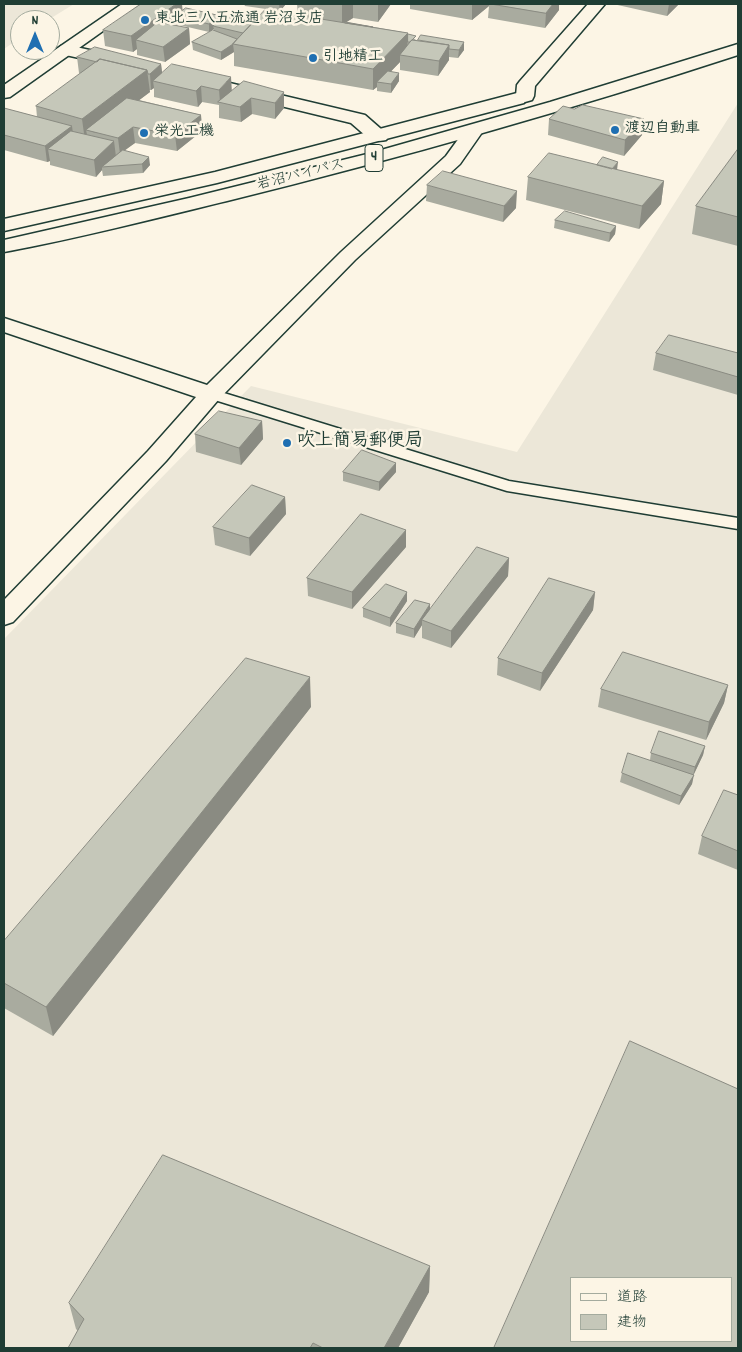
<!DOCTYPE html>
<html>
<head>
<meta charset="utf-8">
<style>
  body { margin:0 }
  #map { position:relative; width:742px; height:1352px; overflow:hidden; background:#fcf5e5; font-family:Dekko,"Klee One",sans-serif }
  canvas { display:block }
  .frame { position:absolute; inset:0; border:5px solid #1f3d34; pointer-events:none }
  .legend { position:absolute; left:570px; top:1277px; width:162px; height:65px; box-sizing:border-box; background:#fcf5e5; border:1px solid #a4ab9e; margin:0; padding:6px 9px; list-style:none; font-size:15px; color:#1f3d34 }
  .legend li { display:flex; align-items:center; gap:10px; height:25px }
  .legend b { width:25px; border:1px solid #a4ab9e }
  .north { position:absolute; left:10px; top:10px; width:50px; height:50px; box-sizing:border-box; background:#fcf5e5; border:1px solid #a4ab9e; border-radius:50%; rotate:0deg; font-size:14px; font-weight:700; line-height:20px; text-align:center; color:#1f3d34 }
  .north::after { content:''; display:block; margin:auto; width:18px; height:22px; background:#1f6fb2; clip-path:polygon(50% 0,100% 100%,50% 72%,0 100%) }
</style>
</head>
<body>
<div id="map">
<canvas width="742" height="1352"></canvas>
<div class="frame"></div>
<ul class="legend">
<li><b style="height:6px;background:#fcf5e5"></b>道路</li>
<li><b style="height:14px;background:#c5c7b9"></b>建物</li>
</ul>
<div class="north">N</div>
</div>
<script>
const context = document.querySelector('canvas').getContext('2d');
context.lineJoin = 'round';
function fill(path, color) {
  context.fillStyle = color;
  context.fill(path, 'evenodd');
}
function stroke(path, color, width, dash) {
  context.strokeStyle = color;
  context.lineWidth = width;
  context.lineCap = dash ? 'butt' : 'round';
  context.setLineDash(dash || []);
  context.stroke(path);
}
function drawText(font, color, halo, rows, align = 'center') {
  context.font = font + ' Dekko,"Klee One",sans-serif';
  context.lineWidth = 5;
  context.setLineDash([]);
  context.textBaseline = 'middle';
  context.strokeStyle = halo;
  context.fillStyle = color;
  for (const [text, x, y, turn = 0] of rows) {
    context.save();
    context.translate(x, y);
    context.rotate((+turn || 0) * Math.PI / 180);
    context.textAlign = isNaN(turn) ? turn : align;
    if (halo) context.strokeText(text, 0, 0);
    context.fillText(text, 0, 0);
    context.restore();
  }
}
fill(new Path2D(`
  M4 4H74L48 20H20V38L4 49Z
  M738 103V1348H4V639L251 386 517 452ZM571 1278H731V1341H571Z`), '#ece7d8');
const service = new Path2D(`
  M211 389 509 481 738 518V529L507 491 205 397 203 394 205 391Z`);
const minor = new Path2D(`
  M588 4H605L535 86 534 96 532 100 525 102 518 100 516 96 517 85 520 81Z
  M67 45 126 58 129 62 126 66 120 67 61 54 58 50 61 46Z
  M196 75 365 115 389 136 386 140C371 144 362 132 351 123L190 84 187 80 190 76Z
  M474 125 481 127 483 131 460 164 355 260 219 399 166 461 13 622 4 625V600L148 451 196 397 4 332V318L207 385 341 252 446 156 467 127Z`);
const tertiary = new Path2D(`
  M122 4H141L10 97 4 98V85Z`);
const trunk = new Path2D(`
  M738 44V55C570 110 400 158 227 201 153 219 79 238 4 252V240L189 198 367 154 550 102Z
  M517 93 524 95 526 99 524 103 217 183 4 231V219L215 172Z`);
stroke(service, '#1f3d34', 3);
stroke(minor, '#1f3d34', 3);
stroke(tertiary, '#1f3d34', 3);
stroke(trunk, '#1f3d34', 3);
fill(service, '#fcf5e5');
fill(minor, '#fcf5e5');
fill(tertiary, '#fcf5e5');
fill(trunk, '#fcf5e5');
fill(new Path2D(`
  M244 4H286L280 11 245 6Z
  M297 4H391L378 22 353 18 346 22 408 33V34L416 40 464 50 458 58 449 57V60L438 76 400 70V62L391 71 399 81 391 93 377 91V87L373 90 234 66V52L221 60 193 50 192 42 214 30V29L209 32 175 24V20L169 25 189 28 190 44 165 62 137 55V49L133 52 105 46 103 30 183 11 221 16 222 20H255L298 15Z
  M410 4H559V10L545 28 488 18 489 6 472 20 410 9Z
  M613 4H679L667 16Z
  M77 57 161 64 162 73 232 91 244 81 284 108 275 119 252 114 241 122 219 118V105L202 102 198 107 154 97V88L151 90H149L150 92 139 100 201 115 202 131 177 151 135 143 124 150 150 165 143 173 103 176 102 170 96 177 50 165V161L47 162 4 150V108L37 117 36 106 81 73H79Z
  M549 119 642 135 624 156 548 135Z
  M738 149V246L692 234 696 206Z
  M617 170 664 181 661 204 639 229 526 200 528 177Z
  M427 185 516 208 503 222 426 201Z
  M555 220 616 226 615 234 609 242 554 228Z
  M656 353H738V395L653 370Z
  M262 421 263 439 241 465 196 452 195 434Z
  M343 472H396L379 491 343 481Z
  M285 497 286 514 250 556 215 545 213 527Z
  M406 547 352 609 308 596 307 578Z
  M509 558 508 576 451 648 422 638V625L414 638 396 633V623L430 610Z
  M407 592V601L390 627 363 617V608Z
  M595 592 593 610 540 691 497 675 498 658Z
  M728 685 724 703 706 740 598 707 601 689Z
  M311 707 53 1036 4 1008V941Z
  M705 746 703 755 693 776 692 784 679 805 620 782 622 773 650 760 651 753Z
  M738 795V870L698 854 702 836Z
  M430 1266 429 1292 398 1348H68L78 1331 76 1329 69 1303Z`), '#a9ab9f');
fill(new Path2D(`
  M176 4H182L183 15 175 16V20L145 42 136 40 137 49 133 52 131 36Z
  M279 4H286L280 11Z
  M342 4H353V18L342 25Z
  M378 4H391L378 22Z
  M474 4H489V6L472 20V5Z
  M553 4H559V10L545 28 546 13Z
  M669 4H679L667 16Z
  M221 16 222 24 213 26 214 29 209 32V24Z
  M189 28 190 44 165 62 163 47Z
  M408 33 407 54 400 55V62L380 83 377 82V87L373 90V69Z
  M464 42V50L458 58 459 50Z
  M233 44 234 52 221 60V52Z
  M449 45V60L438 76 439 61Z
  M161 64 163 80 153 81 154 88 151 90 150 74Z
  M147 70 150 92 96 133 86 130 88 139 85 141 82 119Z
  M399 73V81L391 93V84Z
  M231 77 232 93 220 102 219 90Z
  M201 86 202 102 198 107 196 91Z
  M284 92V108L275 119V103Z
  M251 98 252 114 241 122 240 107Z
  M201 115 202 131 177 151 175 135Z
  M644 119 642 135 624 156 625 140Z
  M72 126 74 142 48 149 50 161 47 162 45 146Z
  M133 127 135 143 120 154 118 138Z
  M114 141 116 157 102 167V170L96 177 94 160Z
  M149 157 150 165 143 173 142 164Z
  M618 162 617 170 610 171Z
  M664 181 661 204 639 229 642 206Z
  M517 191 516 208 503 222 504 206Z
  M616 226 615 234 609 242 610 233Z
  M262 421 263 439 241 465 239 448Z
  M396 463V472L379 491V482Z
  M285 497 286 514 250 556 249 538Z
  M406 530V547L352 609V592Z
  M509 558 508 576 451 648V631Z
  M407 592V601L390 627V618Z
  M595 592 593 610 540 691 542 673Z
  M430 604V613L422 620V625L414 638V629Z
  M310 677 311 707 53 1036 46 1007Z
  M728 685 724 703 706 740 709 722Z
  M705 746 703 755 693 776 695 767Z
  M694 775 692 784 679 805 681 796Z
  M430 1266 429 1292 398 1348H384Z`), '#8a8b82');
const building = new Path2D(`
  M141 4H176L131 36 103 30Z
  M491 4H553L546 13Z
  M186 8 221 16 209 24 175 16Z
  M265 10 408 33 373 69 233 44Z
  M228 15 255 20 243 33 213 26Z
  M158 22 189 28 163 47 136 40Z
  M345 22 373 27 345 23Z
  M213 30 237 39 233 44 221 52 192 42Z
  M408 34 416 36 410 42H408Z
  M421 35 464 42 459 50 449 49V45L418 40Z
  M412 40 449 45 439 61 400 55Z
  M95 47 161 64 150 74H148L147 70 100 59 97 62 77 57Z
  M100 59 147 70 82 119 36 106Z
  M172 64 231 77 219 90 201 86 196 91 153 81Z
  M388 71 399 73 391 84 377 82Z
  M244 81 284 92 275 103 251 98 240 107 218 102Z
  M127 98 201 115 175 135 133 127 118 138 86 130Z
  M583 105 644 119 625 140 549 119 563 106 574 109Z
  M4 108 72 126 45 146 4 135Z
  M71 131 114 141 94 160 48 149Z
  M738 149V217L696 206Z
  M123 150 149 157 142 164 102 167Z
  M549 153 664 181 642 206 528 177Z
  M603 157 618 162 612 169 597 165Z
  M443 171 517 191 504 206 427 185Z
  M565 211 616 226 610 233 555 220Z
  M669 335 738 353V377L656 353Z
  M219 411 262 421 239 448 195 434Z
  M362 450 396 463 379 482 343 472Z
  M252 485 285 497 249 538 213 527Z
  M361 514 406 530 352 592 307 578Z
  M477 547 509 558 451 631 422 620Z
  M549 578 595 592 542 673 498 658Z
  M386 584 407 592 390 618 363 608Z
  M415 600 430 604 414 629 396 623Z
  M623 652 728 685 709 722 601 689Z
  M246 658 310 677 46 1007 4 983V941Z
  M659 731 705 746 695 767 651 753Z
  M628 753 694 775 681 796 622 773Z
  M724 790 738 795V851L702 836Z
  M630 1041 738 1089V1348H494ZM571 1278H731V1341H571Z
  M163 1155 430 1266 384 1348H323L313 1343 310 1348H68L84 1319 69 1303Z`);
fill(building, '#c5c7b9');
stroke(building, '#8a8b82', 1);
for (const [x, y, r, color] of [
  [145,20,5,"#1f6fb2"],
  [313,58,5,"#1f6fb2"],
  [615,130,5,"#1f6fb2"],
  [144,133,5,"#1f6fb2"],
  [287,443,5,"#1f6fb2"]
]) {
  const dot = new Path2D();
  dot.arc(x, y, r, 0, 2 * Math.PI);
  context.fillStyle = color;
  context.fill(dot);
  stroke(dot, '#fcf5e5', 2);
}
drawText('bold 15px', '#1f3d34', '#fcf5e5', [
  ["東北三八五流通 岩沼支店",155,20],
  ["引地精工",323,58],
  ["渡辺自動車",625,130],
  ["栄光工機",154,133]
], 'left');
drawText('15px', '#1f3d34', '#fcf5e5', [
  ["岩沼バイパス",301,176,-14]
]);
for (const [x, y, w] of [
  [374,158,18]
]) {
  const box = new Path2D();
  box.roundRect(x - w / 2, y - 13.5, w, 27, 4);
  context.fillStyle = '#fcf5e5';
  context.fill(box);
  stroke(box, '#1f3d34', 1);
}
drawText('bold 16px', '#1f3d34', null, [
  ["4",374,158]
]);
drawText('bold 18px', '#1f3d34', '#fcf5e5', [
  ["吹上簡易郵便局",297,443]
], 'left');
</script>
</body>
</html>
